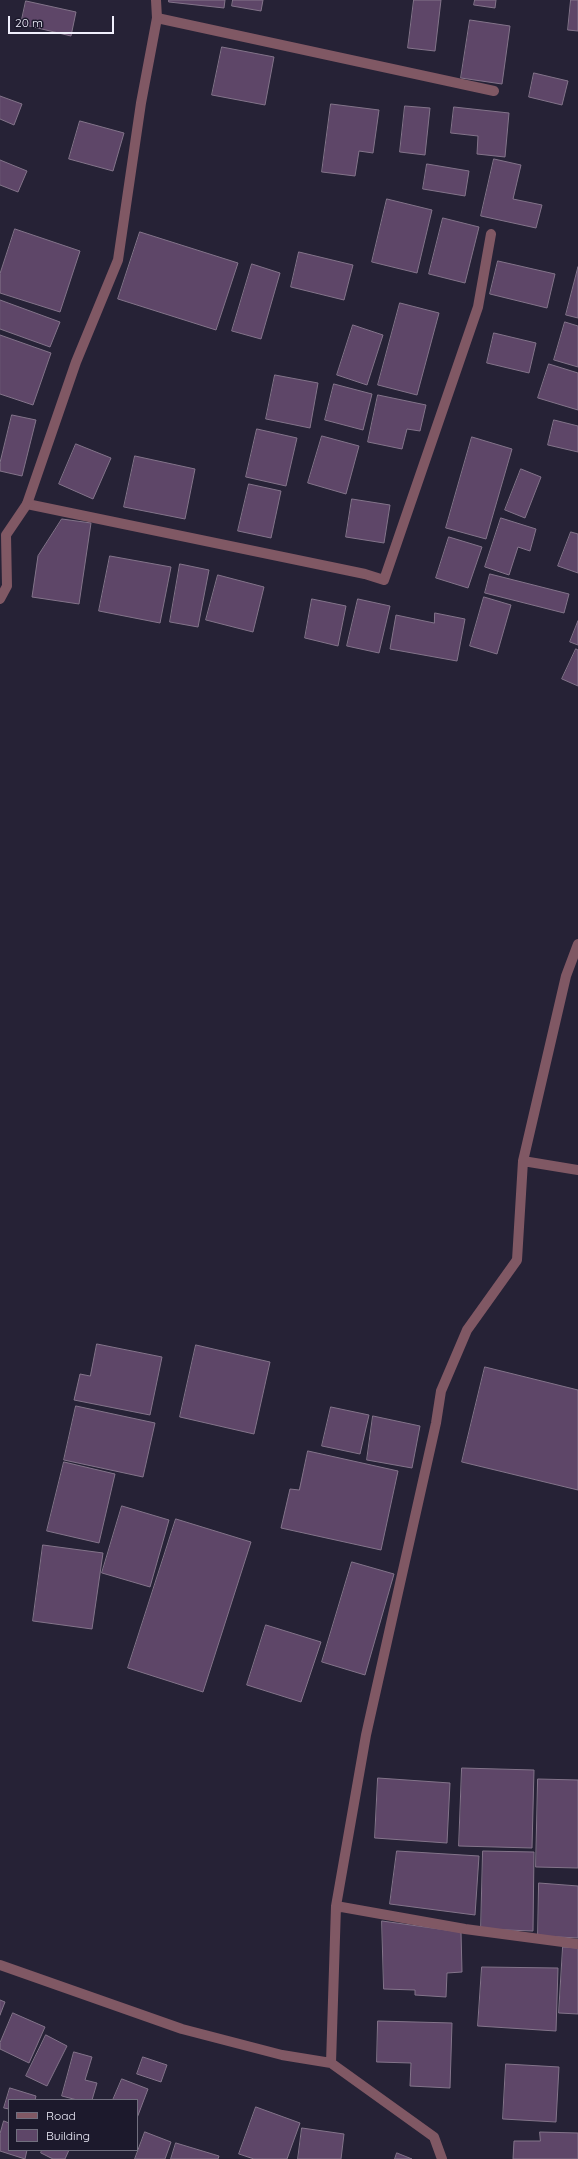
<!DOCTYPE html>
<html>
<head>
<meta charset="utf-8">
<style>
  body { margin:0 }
  #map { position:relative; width:578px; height:2159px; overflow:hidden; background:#262236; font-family:Quicksand,sans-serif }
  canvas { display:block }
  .legend { position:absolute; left:8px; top:2099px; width:130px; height:52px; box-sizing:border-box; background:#1c192c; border:1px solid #716f7f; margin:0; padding:5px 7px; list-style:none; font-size:12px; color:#f0effc }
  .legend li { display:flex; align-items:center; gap:8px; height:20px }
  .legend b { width:20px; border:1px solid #716f7f }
  .scale { position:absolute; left:8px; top:16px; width:106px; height:18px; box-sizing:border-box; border:2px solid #f0effc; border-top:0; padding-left:5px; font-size:12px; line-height:14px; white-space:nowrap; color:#f0effc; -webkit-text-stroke:3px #1c192c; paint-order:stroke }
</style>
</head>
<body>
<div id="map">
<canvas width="578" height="2159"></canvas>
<ul class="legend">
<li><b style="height:5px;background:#805864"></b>Road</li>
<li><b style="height:11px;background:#5e4668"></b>Building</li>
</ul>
<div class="scale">20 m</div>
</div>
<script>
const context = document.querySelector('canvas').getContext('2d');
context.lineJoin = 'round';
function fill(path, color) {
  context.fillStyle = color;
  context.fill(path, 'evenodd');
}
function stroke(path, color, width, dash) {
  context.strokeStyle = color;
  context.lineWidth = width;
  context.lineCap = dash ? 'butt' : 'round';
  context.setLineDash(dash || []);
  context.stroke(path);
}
const building = new Path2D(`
  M169 0H225L224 8 169 2Z
  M233 0H263L261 11 232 6Z
  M414 0H441L435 51 408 48Z
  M475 0H496L495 8 474 5Z
  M571 0H578V31L568 30Z
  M26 1 76 12 71 36 21 24Z
  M470 20 510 26 502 84 461 78Z
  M222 47 274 57 265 105 212 95Z
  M534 73 568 81 562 105 529 97Z
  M0 96 22 104 14 125 0 119Z
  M331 104 379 110 373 153 359 151 355 176 322 172Z
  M405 106 430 108 425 155 400 152Z
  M454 107 509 113 505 157 477 154 478 136 451 133Z
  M80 121 124 133 113 171 69 159Z
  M494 159 521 165 513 199 542 205 536 228 481 216Z
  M0 160 27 171 18 192 0 185Z
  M427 164 469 171 465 196 423 189Z
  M387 199 432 210 417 273 372 262Z
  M443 218 479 227 465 283 429 274Z
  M15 229 80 251 60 312 0 293V274Z
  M140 232 238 263 216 330 118 299Z
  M299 252 353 265 344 300 291 287Z
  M498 261 555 274 547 308 490 294Z
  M252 264 280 273 261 339 232 331Z
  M578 267V318L566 315Z
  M0 300 60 322 50 347 0 329Z
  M400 303 439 313 417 395 378 385Z
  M565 322 578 326V367L554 360Z
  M353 325 383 335 367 385 337 375Z
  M494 333 536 343 529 373 487 363Z
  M0 335 51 353 33 405 0 394Z
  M549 364 578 373V410L538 398Z
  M275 375 318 383 310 428 266 419Z
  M334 384 372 394 363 430 325 420Z
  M378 395 426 405 420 431 407 429 402 449 368 442Z
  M12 415 36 420 22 476 0 471V463Z
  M554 420 578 426V452L548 445Z
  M257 429 297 438 286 486 246 477Z
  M322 436 359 446 346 494 308 483Z
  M472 437 512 449 486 539 446 528Z
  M76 444 111 458 93 499 59 484Z
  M135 456 195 469 185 519 124 507Z
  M521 469 541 477 525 518 505 510Z
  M249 484 281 491 271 538 238 531Z
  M352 499 390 505 384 543 346 537Z
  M501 518 536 529 530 551 518 547 509 575 485 567Z
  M62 519 91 523 79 604 32 597 38 556Z
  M571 532 578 534V573L558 566Z
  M449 537 482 547 468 588 436 578Z
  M110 556 171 567 160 623 99 611Z
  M180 564 209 570 198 627 170 622Z
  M490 574 569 594 564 613 485 593Z
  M218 575 264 587 253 632 206 620Z
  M484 597 511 605 497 654 470 646Z
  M312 599 346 606 338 646 305 638Z
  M358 599 390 606 379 653 347 646Z
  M435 613 465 619 457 661 390 649 396 615 434 623Z
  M578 621V645L570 642Z
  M576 649 578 650V686L562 679Z
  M97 1344 162 1357 150 1415 74 1400 80 1374 90 1376Z
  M196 1345 270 1362 254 1434 180 1417Z
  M485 1367 578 1390V1490L462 1462Z
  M76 1406 155 1423 143 1477 64 1460Z
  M331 1407 369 1415 360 1454 322 1446Z
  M373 1416 420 1426 412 1468 367 1460Z
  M308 1451 398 1471 381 1550 281 1528 290 1489 299 1490Z
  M64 1462 115 1474 99 1543 47 1531Z
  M122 1506 169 1520 150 1587 102 1573Z
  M176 1519 251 1542 203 1692 128 1668Z
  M43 1545 103 1553 92 1629 33 1621Z
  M352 1562 394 1574 365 1675 322 1662Z
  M266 1625 321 1642 301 1702 247 1685Z
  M462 1768 534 1770 532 1848 459 1846Z
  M378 1778 450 1783 447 1843 375 1838Z
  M538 1779 578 1780V1868L536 1867Z
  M397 1851 479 1856 475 1915 390 1904Z
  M483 1851 534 1852 533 1931 481 1929Z
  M539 1883 578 1886V1938L538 1936Z
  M382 1921 461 1932 462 1972 447 1973 446 1997 415 1995V1990L384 1989Z
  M563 1947 578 1948V2014L559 2013Z
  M482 1967 558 1968 556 2031 478 2026Z
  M0 2000 5 2002 0 2015Z
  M13 2013 45 2027 29 2063 0 2049V2043Z
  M378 2021 452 2023 450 2088 410 2086 411 2063 377 2062Z
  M46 2035 67 2046 47 2086 26 2076Z
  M74 2052 92 2057 85 2080 97 2083 92 2100H77L62 2096Z
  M143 2057 167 2065 161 2082 137 2074Z
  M506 2064 559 2067 556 2122 503 2119Z
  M122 2079 148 2089 137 2118V2100H113Z
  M10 2088 36 2096 35 2100H9V2109L4 2108Z
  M256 2107 300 2123 287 2159H254L239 2154Z
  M4 2121 9 2123V2150H27L25 2159 0 2151V2134Z
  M302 2128 344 2134 341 2159H298Z
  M145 2132 171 2142 165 2159H135Z
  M540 2132 578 2133V2159H513L514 2141H540Z
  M176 2143 219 2156 218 2159H171Z
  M42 2150H69L65 2159H53L41 2153Z
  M397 2153 412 2159H395Z`);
fill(building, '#5e4668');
stroke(building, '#83748a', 1);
stroke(new Path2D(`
  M157 18 494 91
  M27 504 365 574 384 580 478 307 491 234
  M523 1161 578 1170
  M336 1906 465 1929 578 1944
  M0 1965 182 2029 282 2055 331 2063
  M442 2159 434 2137 331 2063 336 1906 366 1735 436 1423 441 1391 467 1330 517 1260 523 1161 566 976 578 944`), '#805864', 10);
stroke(new Path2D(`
  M0 599 7 586 6 535 27 504 76 362 118 260 141 103 157 18 156 0`), '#805864', 10);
</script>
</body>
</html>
